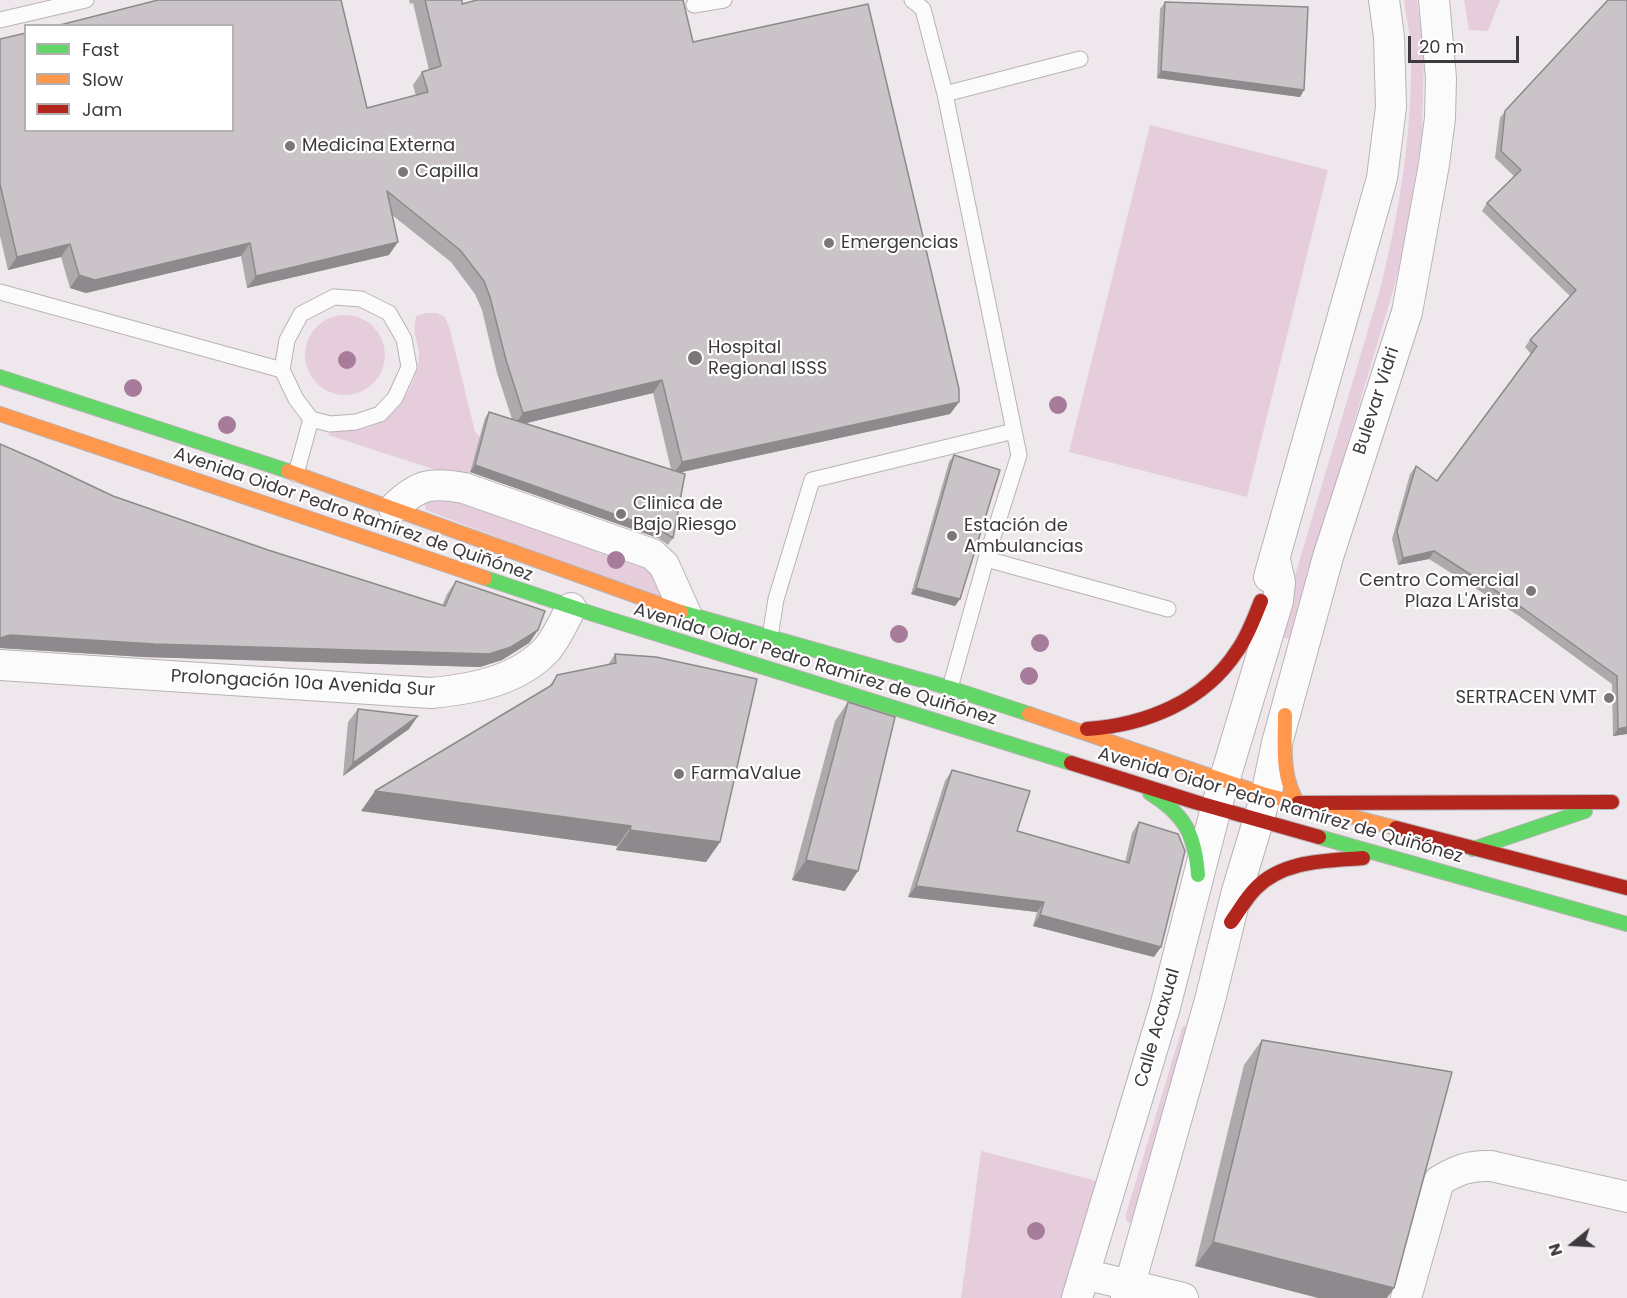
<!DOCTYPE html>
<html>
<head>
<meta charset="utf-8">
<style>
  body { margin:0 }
  #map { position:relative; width:1627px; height:1298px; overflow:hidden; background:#eee7eb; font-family:Poppins,sans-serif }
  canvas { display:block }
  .legend { position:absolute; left:24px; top:24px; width:210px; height:108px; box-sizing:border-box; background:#fff; border:2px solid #b2b0b1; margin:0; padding:8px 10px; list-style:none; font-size:18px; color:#3e393d }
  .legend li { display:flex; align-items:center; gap:12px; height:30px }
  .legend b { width:30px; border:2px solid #b2b0b1 }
  .north { position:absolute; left:1543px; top:1214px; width:60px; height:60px; -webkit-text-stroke:4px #fff; paint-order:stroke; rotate:252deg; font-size:16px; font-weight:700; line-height:24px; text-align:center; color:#3e393d }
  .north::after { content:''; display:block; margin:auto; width:21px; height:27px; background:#3e393d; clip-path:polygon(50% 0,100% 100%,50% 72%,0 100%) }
  .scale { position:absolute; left:1408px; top:36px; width:111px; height:27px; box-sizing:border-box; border:3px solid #3e393d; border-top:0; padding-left:8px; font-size:18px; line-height:21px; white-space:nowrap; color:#3e393d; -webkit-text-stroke:4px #fff; paint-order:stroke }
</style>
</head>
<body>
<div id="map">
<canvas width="1627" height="1298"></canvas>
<ul class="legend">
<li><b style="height:8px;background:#63d668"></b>Fast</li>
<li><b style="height:8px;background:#ff974d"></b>Slow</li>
<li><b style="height:8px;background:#b3261e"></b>Jam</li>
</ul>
<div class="north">N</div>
<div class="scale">20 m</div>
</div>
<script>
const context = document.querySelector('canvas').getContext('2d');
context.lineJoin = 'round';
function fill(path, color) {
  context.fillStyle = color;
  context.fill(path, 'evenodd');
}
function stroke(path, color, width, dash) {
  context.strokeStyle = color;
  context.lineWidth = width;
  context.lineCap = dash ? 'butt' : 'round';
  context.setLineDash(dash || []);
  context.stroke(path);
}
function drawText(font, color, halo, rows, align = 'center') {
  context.font = font + ' Poppins,sans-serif';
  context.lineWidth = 4.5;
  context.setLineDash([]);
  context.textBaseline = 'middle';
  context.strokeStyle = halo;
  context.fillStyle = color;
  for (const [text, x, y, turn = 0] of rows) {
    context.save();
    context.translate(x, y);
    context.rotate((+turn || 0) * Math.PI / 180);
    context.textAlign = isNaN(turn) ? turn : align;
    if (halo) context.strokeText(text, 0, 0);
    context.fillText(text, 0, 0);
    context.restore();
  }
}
fill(new Path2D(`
  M1404 0H1417L1424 55 1422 133 1408 231 1393 291 1289 639 1277 636 1379 293C1399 215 1412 136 1411 55 1411 37 1406 18 1404 0Z
  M1464 0H1500L1488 31 1469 30Z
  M1150 125 1328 170 1247 497 1069 452Z
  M426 313H437L445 317 450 330 475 432 480 437 467 480 328 435 335 428C343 428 354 430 363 429 394 422 419 384 419 353 419 347 416 341 415 335 414 329 415 322 416 316Z
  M305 355a40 40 0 1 1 80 0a40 40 0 1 1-80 0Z
  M437 493 645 558 666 602 426 510 424 499Z
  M1185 1026H1189L1136 1222 1130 1223 1126 1220V1214L1182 1028Z
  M981 1151 1097 1181 1069 1298H961Z`), '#e6cddc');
const lane = new Path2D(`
  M912 0 923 9 945 94 1019 455 986 559 950 688
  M694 5 724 0
  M0 20 86 0
  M945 94 1080 59
  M0 292 282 370
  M296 474 311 419 296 399 282 370 287 340 301 314 334 297 361 299 389 313 404 339 409 367 395 398 380 414 356 422 330 424 311 419
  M986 559 1168 609
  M770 637 776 599 812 480 1014 431`);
const street = new Path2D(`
  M394 508C418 484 431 482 464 488L652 554 664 565 686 614
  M1269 577 1382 178 1391 107 1389 37 1384 0
  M0 665 431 693C472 689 519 681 548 648 557 637 564 621 571 608
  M1084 1274 1183 1298
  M1077 1298 1165 1007 1216 808 1278 601 1280 582 1275 560
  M1126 1298 1210 1000 1237 891 1266 795 1277 743 1328 557 1407 312 1434 164 1440 118 1441 78 1434 0
  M1406 1298 1439 1181C1457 1170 1470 1165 1491 1166L1627 1197`);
const fast = new Path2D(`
  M0 377 288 471
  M485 578 593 614 1071 763
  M681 612 950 688 1029 714
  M1150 793C1185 815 1195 834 1198 875
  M1319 837 1627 924
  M1473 849 1585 811`);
const slow = new Path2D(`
  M0 414 485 578
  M288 471 681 612
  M1029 714 1266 795 1396 828
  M1285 715C1285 745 1281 777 1298 803`);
const jam = new Path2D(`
  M1087 729C1145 725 1204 702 1237 651 1248 636 1254 618 1261 601
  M1071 763 1195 802 1319 837
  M1298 803 1612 802
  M1396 828 1627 888
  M1231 922C1239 911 1246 898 1256 888 1284 860 1326 861 1363 858`);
stroke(lane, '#b8b3b6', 17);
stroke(street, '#b8b3b6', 32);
stroke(fast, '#b8b3b6', 16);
stroke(slow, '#b8b3b6', 16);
stroke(jam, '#b8b3b6', 16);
stroke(lane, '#fcfbfc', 15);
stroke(street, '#fcfbfc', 30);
stroke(fast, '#63d668', 14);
stroke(slow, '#ff974d', 14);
stroke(jam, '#b3261e', 14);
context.fillStyle = '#a77c9b';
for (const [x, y] of [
  [347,360],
  [133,388],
  [1058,405],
  [227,425],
  [616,560],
  [899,634],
  [1040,643],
  [1029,676],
  [1036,1231]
]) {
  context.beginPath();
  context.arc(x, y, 9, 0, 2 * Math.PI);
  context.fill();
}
fill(new Path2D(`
  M409 0H462V4L693 42 959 402 950 414 682 472 673 538 668 545 658 538 470 472 485 418 489 412 512 419 497 373 482 310 475 294 451 262 392 215 389 255 247 288 241 256 86 293 70 288 61 257 8 270 0 236V39L367 108 416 96 413 85 422 72 429 70 413 3 410 4ZM653 393 671 469 526 423Z
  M1608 0 1627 734 1613 736 1612 684 1519 616 1429 559 1398 565 1392 539 1410 474 1416 466 1437 481 1531 354 1525 347 1530 340 1570 296 1482 211 1487 203 1514 176 1495 158 1500 118 1505 111Z
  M1165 2 1304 90 1300 97 1157 78 1160 9Z
  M954 455 960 599 955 606 911 594 949 462Z
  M113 496 268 550 442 606 447 594 456 581 538 630 529 643 502 660 480 667 144 657 1 648Z
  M615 654 720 842 706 862 616 850 617 846 361 811 548 688 557 675 608 665Z
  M848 702 845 891 792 880 835 721Z
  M358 709 409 729 343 776 348 722Z
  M952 770 1017 831 1125 862 1132 833 1139 822 1154 957 1033 926 1037 912 908 897 945 781Z
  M1262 1040 1387 1298 1195 1266 1244 1065Z`), '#aea9ac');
fill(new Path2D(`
  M1161 71 1304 90 1300 97 1157 78Z
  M398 242 389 255 247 288 256 276Z
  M250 243 241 256 86 293 70 288 79 275Z
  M70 244 61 257 8 270 17 257Z
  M662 380 653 393 514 426 523 413Z
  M959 402 950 414 673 474 682 462Z
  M475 465 662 531 658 538 470 472Z
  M1434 551 1429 559 1398 565 1403 558Z
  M916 588 960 599 955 606 911 594Z
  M538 630 529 643 502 660 480 667 144 657 0 648V638L10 635Z
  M418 716 409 729 343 776 353 763Z
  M1627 727V734L1613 736 1618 729Z
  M375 791 631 826 617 846 361 811Z
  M630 830 720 842 706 862 616 850Z
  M806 860 858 871 845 891 792 880Z
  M916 886 1044 902 1037 912 908 897Z
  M1040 915 1161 947 1154 957 1033 926Z
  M1213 1242 1394 1288 1387 1298H1318L1195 1266Z`), '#8d898c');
const building = new Path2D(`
  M158 0H341L367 108 428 92 422 72 441 66 425 0H462V4L477 0H683L693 42 868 4 959 389V402L682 462 662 380 523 413 506 360 490 297 484 281 460 250 387 191 398 242 256 276 250 243 95 280 79 275 70 244 17 257 0 184V39L26 33V130H232V26H56Z
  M1608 0H1627V727L1618 729 1617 676 1524 609 1434 551 1403 558 1397 531 1416 466 1437 481 1537 346 1530 340 1576 290 1487 203 1521 170 1501 151 1505 111Z
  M1165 2 1308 7 1304 90 1161 71Z
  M489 412 685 474 673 538 662 531 475 465Z
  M0 444 39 461 113 496 268 550 445 606 456 581 545 611 538 630 511 647 489 654 154 644 10 635 0 638Z
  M954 455 1000 470 960 599 916 588Z
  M615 654 656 657 757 679 720 842 630 830 631 826 375 791 552 685 557 675 616 663Z
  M848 702 895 717 858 871 806 860Z
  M358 709 418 716 353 763Z
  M952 770 1030 791 1017 831 1129 863 1139 822 1178 834 1185 851 1161 947 1040 915 1044 902 916 886Z
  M1262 1040 1452 1072 1394 1288 1213 1242Z`);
fill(building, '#cac4c8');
stroke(building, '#8d898c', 1.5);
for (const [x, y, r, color] of [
  [290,146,6,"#7c767a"],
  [403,172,6,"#7c767a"],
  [829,243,6,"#7c767a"],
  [695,358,8,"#7c767a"],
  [621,514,6,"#7c767a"],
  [952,536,6,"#7c767a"],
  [1531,591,6,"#7c767a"],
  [1609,698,6,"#7c767a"],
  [679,774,6,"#7c767a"]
]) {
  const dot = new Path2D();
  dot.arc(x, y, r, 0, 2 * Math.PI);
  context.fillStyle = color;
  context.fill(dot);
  stroke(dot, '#fff', 2);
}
drawText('18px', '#3e393d', '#fff', [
  ["Medicina Externa",302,146],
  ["Capilla",415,172],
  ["Emergencias",841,243],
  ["Hospital",708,348],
  ["Regional ISSS",708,369],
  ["Clinica de",633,504],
  ["Bajo Riesgo",633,525],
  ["Estación de",964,526],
  ["Ambulancias",964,547],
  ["Centro Comercial",1519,581,"right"],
  ["Plaza L'Arista",1519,602,"right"],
  ["SERTRACEN VMT",1597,698,"right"],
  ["FarmaValue",691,774]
], 'left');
drawText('18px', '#3e393d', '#fff', [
  ["Bulevar Vidri",1377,401,-72],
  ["Avenida Oidor Pedro Ramírez de Quiñónez",353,515,19],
  ["Avenida Oidor Pedro Ramírez de Quiñónez",815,665,17],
  ["Prolongación 10a Avenida Sur",303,684,3],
  ["Avenida Oidor Pedro Ramírez de Quiñónez",1280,806,16],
  ["Calle Acaxual",1158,1028,-74]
]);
</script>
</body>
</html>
